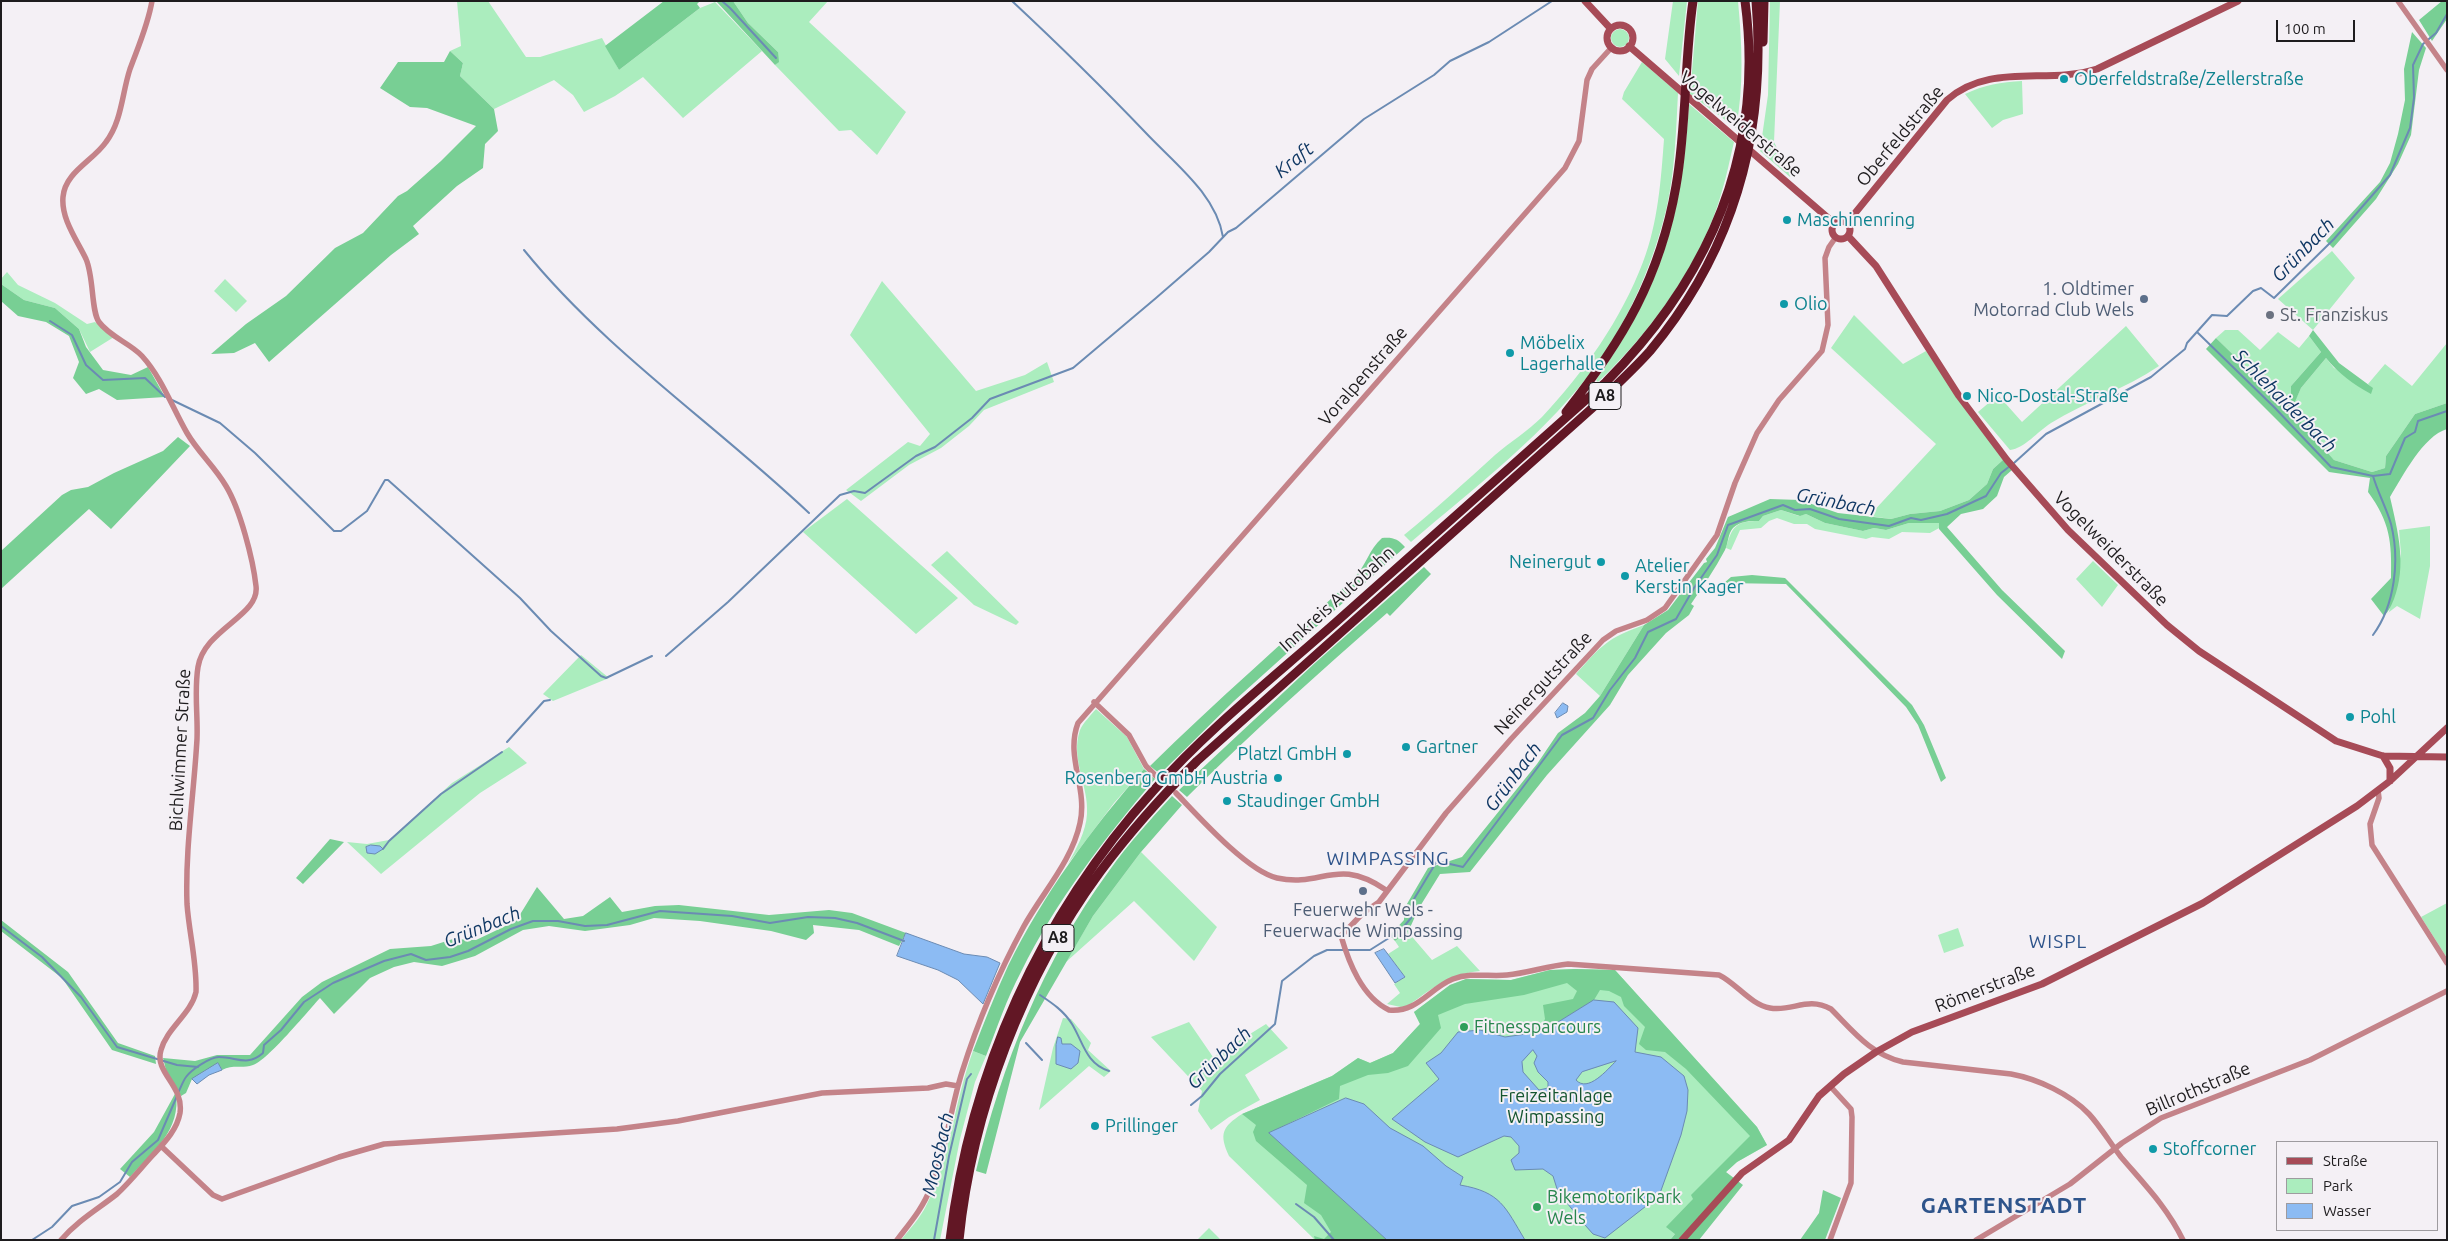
<!DOCTYPE html>
<html>
<head>
<meta charset="utf-8">
<style>
  body { margin:0 }
  #map { position:relative; width:2448px; height:1241px; overflow:hidden; background:#f4f0f5; font-family:Ubuntu,sans-serif }
  canvas { display:block }
  .frame { position:absolute; inset:0; border:2px solid #1e1c1e; pointer-events:none }
  .legend { position:absolute; left:2276px; top:1141px; width:162px; height:90px; box-sizing:border-box; background:#f4f0f5; border:1px solid #9e9b9f; margin:0; padding:6px 9px; list-style:none; font-size:15px; color:#1e1c1e }
  .legend li { display:flex; align-items:center; gap:10px; height:25px }
  .legend b { width:25px; border:1px solid #9e9b9f }
  .scale { position:absolute; left:2276px; top:20px; width:79px; height:22px; box-sizing:border-box; border:2px solid #1e1c1e; border-top:0; padding-left:6px; font-size:15px; line-height:18px; white-space:nowrap; color:#1e1c1e; -webkit-text-stroke:4px #f4f0f5; paint-order:stroke }
</style>
</head>
<body>
<div id="map">
<canvas width="2448" height="1241"></canvas>
<div class="frame"></div>
<ul class="legend">
<li><b style="height:6px;background:#a74b57"></b>Straße</li>
<li><b style="height:14px;background:#abedbe"></b>Park</li>
<li><b style="height:14px;background:#8cbbf3"></b>Wasser</li>
</ul>
<div class="scale">100 m</div>
</div>
<script>
const context = document.querySelector('canvas').getContext('2d');
context.lineJoin = 'round';
function fill(path, color) {
  context.fillStyle = color;
  context.fill(path, 'evenodd');
}
function stroke(path, color, width, dash) {
  context.strokeStyle = color;
  context.lineWidth = width;
  context.lineCap = dash ? 'butt' : 'round';
  context.setLineDash(dash || []);
  context.stroke(path);
}
function drawText(font, color, halo, rows, align = 'center') {
  context.font = font + ' Ubuntu,sans-serif';
  context.lineWidth = 4;
  context.setLineDash([]);
  context.textBaseline = 'middle';
  context.strokeStyle = halo;
  context.fillStyle = color;
  for (const [text, x, y, turn = 0] of rows) {
    context.save();
    context.translate(x, y);
    context.rotate((+turn || 0) * Math.PI / 180);
    context.textAlign = isNaN(turn) ? turn : align;
    if (halo) context.strokeText(text, 0, 0);
    context.fillText(text, 0, 0);
    context.restore();
  }
}
fill(new Path2D(`
  M457 1H488L526 57H540L602 38 619 70 700 8 715 2 762 51 683 118 643 77 615 96 584 112 573 95 554 80 494 109 460 76 463 63 450 51 461 46Z
  M733 1H828L809 22 906 112 877 155 851 130 839 131 775 65 778 62V52L748 23Z
  M1673 1H1687L1679 76 1665 59Z
  M1698 1H1738C1742 44 1744 86 1736 128L1690 94Z
  M1770 1H1780L1774 142 1780 154 1789 158 1787 160 1792 171 1790 177 1760 151 1768 95Z
  M1611 38a9 9 0 1 1 18 0a9 9 0 1 1-18 0Z
  M1642 62 1678 93C1676 131 1675 169 1667 206 1654 261 1631 315 1599 361 1549 432 1475 487 1411 542L1404 535C1435 510 1465 482 1495 455 1510 442 1528 431 1542 417 1584 372 1621 320 1643 262 1658 223 1661 180 1664 139L1622 99 1624 92Z
  M2022 81 2023 114 2003 120 1992 128 1965 94C1984 85 2001 82 2022 81Z
  M1689 104 1734 142C1730 158 1727 175 1722 191 1703 261 1651 332 1598 382L1596 380C1662 288 1682 216 1689 104Z
  M2332 251 2355 278 2313 330 2278 299Z
  M7 272 18 285 55 303 87 324 95 322 114 337 90 352 79 329 55 308 24 300 1 284V279Z
  M225 279 247 301 236 312 214 291Z
  M882 281 976 391 1025 375 1047 362 1054 382 984 410 969 426 941 448 909 465 861 501 846 490 908 442 920 446 930 434 850 335Z
  M1854 315 1903 364 1926 351 1971 418 2004 459 1993 469 1987 484 1969 500 1940 511 1910 514 1891 519 1869 516 1936 444 1831 348Z
  M2126 326 2159 366C2125 389 2085 402 2051 423 2037 432 2025 448 2010 450L1978 412 1998 395 2022 422Z
  M2225 330H2238L2260 350 2278 332 2299 348 2309 336 2321 352 2291 386V402L2287 407 2216 338Z
  M2447 343V403L2415 414 2386 456 2385 468 2372 472 2334 460 2290 411 2301 388 2326 358 2334 368 2372 388 2368 384 2385 364 2412 386Z
  M847 499 958 598 916 634 803 532Z
  M1781 510 1799 516 1806 514 1825 523 1863 531 1874 528 1886 530 1909 523H1939L1941 527 1930 533 1902 532 1889 539 1872 537 1866 539 1815 529 1807 524H1794L1777 518 1769 521 1761 528 1740 530 1731 550 1726 548C1732 527 1735 521 1759 521L1763 516Z
  M2430 526V566L2420 619 2397 606 2384 616 2389 612 2401 554 2399 530Z
  M947 551 1019 622 1016 625 974 605 931 565Z
  M2093 561 2118 585 2102 607 2076 579Z
  M1644 625 1600 696 1576 674C1601 646 1607 638 1644 625Z
  M581 655 609 678 553 701 543 694Z
  M1096 709 1127 737 1144 769 1114 803 1068 864C1076 849 1086 832 1087 814 1089 786 1070 759 1080 730 1083 723 1091 715 1096 709Z
  M509 747 527 763 480 793 381 874 347 842 367 844 389 840 452 783Z
  M1141 852 1217 927 1194 961 1134 901 1066 962 1093 916Z
  M2447 903V958L2421 917Z
  M1958 928 1964 946 1944 953 1938 935Z
  M1408 932 1432 960 1457 946 1480 971C1448 974 1430 990 1405 1008L1387 1004 1400 993 1394 984 1405 977 1388 954 1399 947 1395 941Z
  M1575 969 1615 970 1757 1127 1767 1145 1737 1162 1726 1172 1670 1240H1315L1229 1156C1219 1134 1222 1127 1242 1114L1332 1076 1358 1058 1370 1063 1393 1053 1420 1024 1414 1012 1450 985 1466 979 1511 980 1550 970Z
  M1063 1018 1071 1019 1091 1043 1088 1050 1111 1071 1104 1077 1089 1066 1039 1110 1053 1048Z
  M1189 1022 1213 1057 1266 1024 1288 1048 1245 1075 1260 1100 1229 1117 1211 1130 1198 1111 1202 1091 1151 1037Z
  M973 1051 986 1056 975 1082 960 1139 940 1240H901C910 1229 920 1218 926 1206 949 1162 955 1099 973 1051Z
  M1209 1228 1221 1240H1197Z`), '#abedbe');
fill(new Path2D(`
  M664 1H700L697 4 700 8 619 70 605 46Z
  M716 1H733L748 23 778 52 779 62 775 65Z
  M2442 1H2447V19L2432 41 2419 20Z
  M2412 32 2426 48 2419 70 2411 135 2398 164 2376 199 2333 248 2326 241 2380 182 2390 163 2398 134 2405 100 2404 69Z
  M450 51 463 63 460 76 494 109 498 131 485 144 483 168 457 186 413 226 419 234 391 255 269 362 255 343 234 353 211 354 246 324 286 296 335 248 363 233 398 196 407 191 441 161 476 126 427 108 410 107 380 88 398 62H444Z
  M1 284 24 300 55 308 79 329 86 347 103 370 131 375 148 367 165 397 117 400 99 389 86 394 73 378 79 362 69 336 46 322 18 316 1 301Z
  M2313 330 2339 363 2373 388 2371 394C2353 384 2339 374 2326 358L2301 388 2291 411 2334 460 2372 472 2385 468 2386 456 2415 414 2447 403V429C2423 436 2403 476 2390 497 2398 532 2407 565 2394 599 2391 606 2389 611 2384 616L2371 599 2391 578C2392 542 2390 522 2368 492L2370 478 2329 472 2206 349 2216 338 2287 407 2291 402V386L2321 352 2309 336Z
  M178 437 190 446 111 529 89 509 1 589V551L62 495 71 490 88 487 114 473 163 451Z
  M2004 459 2012 470 2004 477 1997 496 1983 509 1961 514 1947 527 2002 590 2065 651 2062 659 1997 595 1939 529V523H1909L1886 530 1874 528 1863 531 1825 523 1806 514 1800 516 1781 510 1763 516 1759 521C1750 521 1740 521 1733 528 1728 533 1728 544 1725 550 1715 569 1703 586 1691 604L1694 606 1689 615 1666 633 1628 675 1610 705 1547 775 1470 872 1440 874 1419 908 1408 932 1395 941 1390 935 1404 920V909L1428 868 1462 857 1537 764 1558 733 1585 713 1600 696 1644 625 1668 610 1704 563 1707 562 1706 559 1715 548 1728 517 1770 499 1800 500 1838 513 1891 519 1910 514 1940 511 1969 500 1987 484 1993 469Z
  M1382 538C1393 537 1398 539 1405 547L1234 701 1160 774 1150 766C1216 701 1286 640 1354 578 1366 566 1369 549 1382 538Z
  M1424 567 1431 574 1390 616 1387 613C1319 673 1251 733 1187 797L1179 790 1315 663Z
  M1752 575 1785 578 1912 705 1924 725 1946 778 1941 782 1918 725 1906 707 1786 584 1724 583 1731 577Z
  M1144 769 1155 779C1104 839 1056 901 1021 972 1007 998 997 1028 986 1056L973 1051C984 1023 995 994 1008 966 1043 895 1091 829 1144 769Z
  M1172 796 1182 805 1141 852 1093 916 1020 1042 986 1174 976 1171C1002 1064 1043 961 1109 871 1128 844 1150 820 1172 796Z
  M330 839 344 842 303 884 296 878Z
  M537 887 564 919 583 916 610 897 622 912 655 906 679 905 769 915 829 910 852 913 906 933 899 946 859 930 813 925 814 933 806 940 771 931 700 921 654 918 630 925 585 931 549 926 523 930 475 956 442 966 414 962 394 967 370 978 334 1014 320 998C308 1011 267 1061 253 1065 242 1069 233 1064 222 1070L218 1063 192 1079 186 1093 181 1096 166 1070 163 1058 195 1061 217 1055H250L302 997 322 982 390 949 431 946 453 939 476 940 516 921Z
  M1 920 68 972 118 1043 155 1056 156 1064 112 1050 62 978 1 931Z
  M1575 969 1615 970 1757 1127 1767 1145 1737 1162 1726 1172 1743 1185 1699 1240H1670L1675 1234 1666 1227 1693 1199 1691 1195 1750 1136 1686 1069 1665 1052 1646 1050 1639 1044 1645 1027 1624 1006 1621 997 1609 991 1600 990 1594 1000 1545 1030 1541 1027 1545 1019 1543 1005 1573 999 1577 991 1567 983 1524 995 1465 1004 1438 1015 1441 1028 1408 1066 1388 1073 1368 1075 1340 1086 1339 1099 1269 1133 1387 1240H1315L1314 1236 1324 1239 1331 1232 1321 1215 1304 1203 1307 1185 1256 1141 1253 1132 1256 1125 1242 1114 1332 1076 1358 1058 1370 1063 1393 1053 1420 1024 1414 1012 1450 985 1466 979 1511 980 1550 970Z
  M176 1092C181 1131 154 1150 130 1177L120 1169 154 1132Z
  M1823 1190 1841 1198 1825 1240H1800L1819 1213Z`), '#78cf94');
const water = new Path2D(`
  M1563 703 1568 706 1567 712 1557 718 1555 713Z
  M371 845 380 846 383 849 375 854 367 853 366 847Z
  M906 933 964 954 987 957 1000 963 983 1004 958 980 938 970 897 956Z
  M1384 949 1405 977 1395 983 1375 953Z
  M1594 1000 1614 1002 1638 1028 1635 1052 1661 1057 1684 1076 1688 1090 1687 1111 1681 1135 1659 1196 1605 1238 1593 1234 1585 1225 1558 1192 1553 1176 1543 1169 1515 1170 1511 1160 1519 1153V1146L1511 1137 1504 1136 1458 1157 1425 1142 1392 1119 1439 1079 1426 1063 1441 1053 1458 1032 1480 1030 1505 1037 1526 1034 1545 1030ZM1533 1050 1537 1056 1534 1063 1538 1072 1548 1082V1088L1539 1090 1523 1072 1522 1062ZM1616 1061C1607 1070 1588 1093 1576 1080L1582 1072Z
  M1058 1037 1061 1038 1062 1044H1071L1080 1051 1078 1063 1071 1069 1056 1064V1045Z
  M218 1063 222 1070 209 1075 197 1084 192 1079Z
  M1346 1098 1364 1104 1390 1128 1423 1146 1446 1166 1463 1177 1460 1185C1501 1192 1505 1207 1525 1240H1387L1269 1133Z`);
fill(water, '#8cbbf3');
stroke(water, '#6b8bb3', 1);
stroke(new Path2D(`
  M722 1 730 8 776 58
  M1012 1C1058 44 1102 87 1145 132 1174 163 1216 194 1223 237
  M524 250C606 351 715 424 809 513
  M50 321 72 335 86 365 103 380 145 378 165 397
  M2197 332 2275 408 2331 467 2373 476 2390 474 2405 438 2415 432 2418 421 2447 411
  M172 400 220 423 255 453 334 531H341L367 511 385 480H388L520 598 551 631 601 676 606 678 652 656
  M2014 463 2046 434 2151 377 2185 349 2187 343 2212 315 2227 316 2253 291 2261 288 2274 298 2334 239 2390 175 2410 128 2414 98 2413 65 2423 44 2436 33 2447 14
  M2373 635C2395 605 2400 560 2391 524 2386 507 2378 493 2373 476
  M666 656 728 602 840 495 854 491 865 493 916 456 935 447 972 418 990 399 1073 368 1156 298 1209 252 1228 232 1236 228 1364 119 1434 75 1450 61 1489 42 1552 1
  M507 742 544 701 550 700
  M383 849 389 841 441 794 502 752
  M1 926 42 957 81 997 117 1047 177 1065 198 1067
  M1040 995C1052 1003 1064 1011 1072 1024 1083 1042 1086 1064 1109 1071
  M1026 1043 1042 1060
  M179 1091C181 1087 183 1081 186 1077 191 1070 210 1057 219 1057 237 1057 247 1067 263 1053L264 1045 281 1030 304 1002 333 983 384 961 411 954 426 960 450 957 468 951 511 929 533 921H558L585 926 607 925 660 911 732 916 770 923 808 917 835 918 857 923 904 941
  M1191 1105 1202 1096 1220 1074 1275 1024 1282 981 1314 956 1327 950H1370L1400 931 1411 918 1414 899 1437 861 1463 867 1562 735 1593 718 1610 690 1635 658 1648 632 1676 619 1694 588 1717 555 1728 525 1783 505 1795 510 1810 509 1839 519 1889 526 1911 518 1921 520 1947 514 1986 496 2001 473 2010 466
  M1296 1204 1314 1217 1334 1240
  M32 1240 52 1227 72 1206 99 1197 120 1182 132 1162 158 1140 177 1096
  M934 1240 949 1156 967 1079 971 1074`), '#6b8bb3', 2);
stroke(new Path2D(`
  M2398 1 2447 70
  M1836 237 1829 247 1825 258 1828 325 1822 351 1779 400 1757 433 1735 483 1717 535 1665 608 1647 620 1616 631 1603 640 1511 739 1446 813 1379 902 1363 913 1341 936C1349 963 1362 997 1389 1010 1417 1013 1430 988 1453 979 1471 972 1490 977 1507 975 1528 973 1547 966 1568 964L1719 975C1736 983 1751 1005 1770 1008 1793 1012 1807 996 1831 1009 1853 1031 1871 1055 1903 1062L2011 1074C2038 1079 2070 1094 2089 1114 2101 1127 2110 1143 2121 1157 2144 1184 2167 1207 2183 1240
  M1094 702 1129 735 1146 766 1156 776
  M2378 790 2379 798 2370 824 2372 845 2447 963
  M1176 793C1198 816 1247 871 1277 878 1323 888 1336 856 1386 890
  M1830 1086 1851 1109 1852 1117 1851 1183 1830 1240
  M161 1146 213 1195 222 1199 339 1157 384 1144 617 1129 678 1121 822 1093 928 1088 946 1084 958 1086
  M61 1240C77 1221 98 1209 117 1194 130 1182 141 1168 153 1155 164 1143 177 1130 180 1113 184 1085 154 1073 161 1050 167 1028 191 1014 196 992 197 962 189 933 187 904 185 849 194 793 197 739 198 715 194 691 198 667 204 629 260 616 256 586 253 559 240 509 226 486 215 467 198 452 187 433 172 407 162 378 142 356 130 343 110 337 99 322 91 311 94 277 86 259 77 240 61 219 63 197 65 172 93 161 106 142 122 121 122 93 130 69 138 47 148 25 152 1
  M897 1240C909 1224 923 1208 930 1189 946 1152 950 1110 962 1072 978 1021 999 972 1024 926 1043 892 1072 861 1080 823 1088 788 1065 757 1078 723L1565 168 1579 141 1587 80 1592 69 1612 47
  M1976 1240 2070 1184 2122 1143 2161 1118 2310 1060 2447 991`), '#c48389', 5.5);
stroke(new Path2D(`
  M1585 1 1611 29
  M1607 38a13 13 0 1 1 26 0a13 13 0 1 1-26 0Z
  M1629 46 1835 224
  M1832 230a9 9 0 1 1 18 0a9 9 0 1 1-18 0Z
  M1847 223 1947 100C1990 62 2047 85 2097 69L2238 1
  M1848 236 1876 266 1959 396 2007 460 2068 530 2167 625 2199 651 2336 741 2383 756 2447 757
  M2383 756 2390 768V781
  M1682 1240 1742 1173 1789 1140 1819 1096 1844 1074 1876 1052 1912 1032 2042 984 2203 903 2357 806 2390 781 2447 728`), '#a74b57', 7);
stroke(new Path2D(`
  M1763 42 1764 1
  M1566 412C1623 340 1660 278 1676 186 1687 125 1684 63 1693 1
  M950 1240C970 1071 1040 916 1154 790 1208 729 1274 677 1335 623 1425 543 1515 462 1606 382 1710 277 1765 151 1745 1
  M959 1240C972 1111 1023 977 1100 872 1129 833 1162 796 1197 761L1599 402C1616 385 1634 369 1650 351 1735 249 1767 132 1756 1`), '#621725', 9);
for (const [x, y, r, color] of [
  [2064,79,5,"#0f9aa8"],
  [1787,220,5,"#0f9aa8"],
  [2144,299,5,"#5c6f8a"],
  [1784,304,5,"#0f9aa8"],
  [2270,315,5,"#6b7280"],
  [1510,353,5,"#0f9aa8"],
  [1967,396,5,"#0f9aa8"],
  [1601,562,5,"#0f9aa8"],
  [1625,576,5,"#0f9aa8"],
  [2350,717,5,"#0f9aa8"],
  [1406,747,5,"#0f9aa8"],
  [1347,754,5,"#0f9aa8"],
  [1278,778,5,"#0f9aa8"],
  [1227,801,5,"#0f9aa8"],
  [1363,891,5,"#5c6f8a"],
  [1464,1027,5,"#2e9e5b"],
  [1095,1126,5,"#0f9aa8"],
  [2153,1149,5,"#0f9aa8"],
  [1537,1207,5,"#2e9e5b"]
]) {
  const dot = new Path2D();
  dot.arc(x, y, r, 0, 2 * Math.PI);
  context.fillStyle = color;
  context.fill(dot);
  stroke(dot, '#f4f0f5', 2);
}
for (const [x, y, w] of [
  [1605,396,32],
  [1058,938,32]
]) {
  const box = new Path2D();
  box.roundRect(x - w / 2, y - 13.5, w, 27, 4);
  context.fillStyle = '#f4f0f5';
  context.fill(box);
  stroke(box, '#1e1c1e', 1);
}
drawText('bold 16px', '#1e1c1e', null, [
  ["A8",1605,396],
  ["A8",1058,938]
]);
drawText('18px', '#0d838f', '#f4f0f5', [
  ["Oberfeldstraße/Zellerstraße",2074,79],
  ["Maschinenring",1797,220],
  ["Olio",1794,304],
  ["Möbelix",1520,343],
  ["Lagerhalle",1520,364],
  ["Nico-Dostal-Straße",1977,396],
  ["Neinergut",1591,562,"right"],
  ["Atelier",1635,566],
  ["Kerstin Kager",1635,587],
  ["Pohl",2360,717],
  ["Gartner",1416,747],
  ["Platzl GmbH",1337,754,"right"],
  ["Rosenberg GmbH Austria",1268,778,"right"],
  ["Staudinger GmbH",1237,801],
  ["Prillinger",1105,1126],
  ["Stoffcorner",2163,1149]
], 'left');
drawText('18px', '#1e1c1e', '#f4f0f5', [
  ["Vogelweiderstraße",1741,124,40],
  ["Oberfeldstraße",1900,136,-50],
  ["Voralpenstraße",1363,376,-49],
  ["Vogelweiderstraße",2111,549,45],
  ["Innkreis Autobahn",1337,599,-42],
  ["Neinergutstraße",1543,683,-47],
  ["Bichlwimmer Straße",180,750,-87],
  ["Römerstraße",1985,988,-21],
  ["Billrothstraße",2198,1089,-23]
]);
drawText('18px', '#4e5e75', '#f4f0f5', [
  ["1. Oldtimer",2134,289],
  ["Motorrad Club Wels",2134,310],
  ["Feuerwehr Wels -",1363,910,"center"],
  ["Feuerwache Wimpassing",1363,931,"center"]
], 'right');
drawText('18px', '#5b616d', '#f4f0f5', [
  ["St. Franziskus",2280,315]
], 'left');
drawText('18px', '#27864d', '#f4f0f5', [
  ["Fitnessparcours",1474,1027],
  ["Bikemotorikpark",1547,1197],
  ["Wels",1547,1218]
], 'left');
drawText('18px', '#155530', '#f4f0f5', [
  ["Freizeitanlage",1556,1096],
  ["Wimpassing",1556,1117]
]);
drawText('italic 19px', '#0f3763', '#f4f0f5', [
  ["Kraft",1294,160,-39],
  ["Grünbach",2303,250,-46],
  ["Schlehaiderbach",2285,401,45],
  ["Grünbach",1836,502,11],
  ["Grünbach",1513,777,-53],
  ["Grünbach",482,927,-22],
  ["Grünbach",1219,1058,-44],
  ["Moosbach",938,1154,-77]
]);
context.letterSpacing = '1px';
drawText('19px', '#2e548b', '#f4f0f5', [
  ["WIMPASSING",1388,859],
  ["WISPL",2058,942]
]);
context.letterSpacing = '0px';
context.letterSpacing = '1px';
drawText('bold 22px', '#2e548b', '#f4f0f5', [
  ["GARTENSTADT",2004,1206]
]);
context.letterSpacing = '0px';
</script>
</body>
</html>
